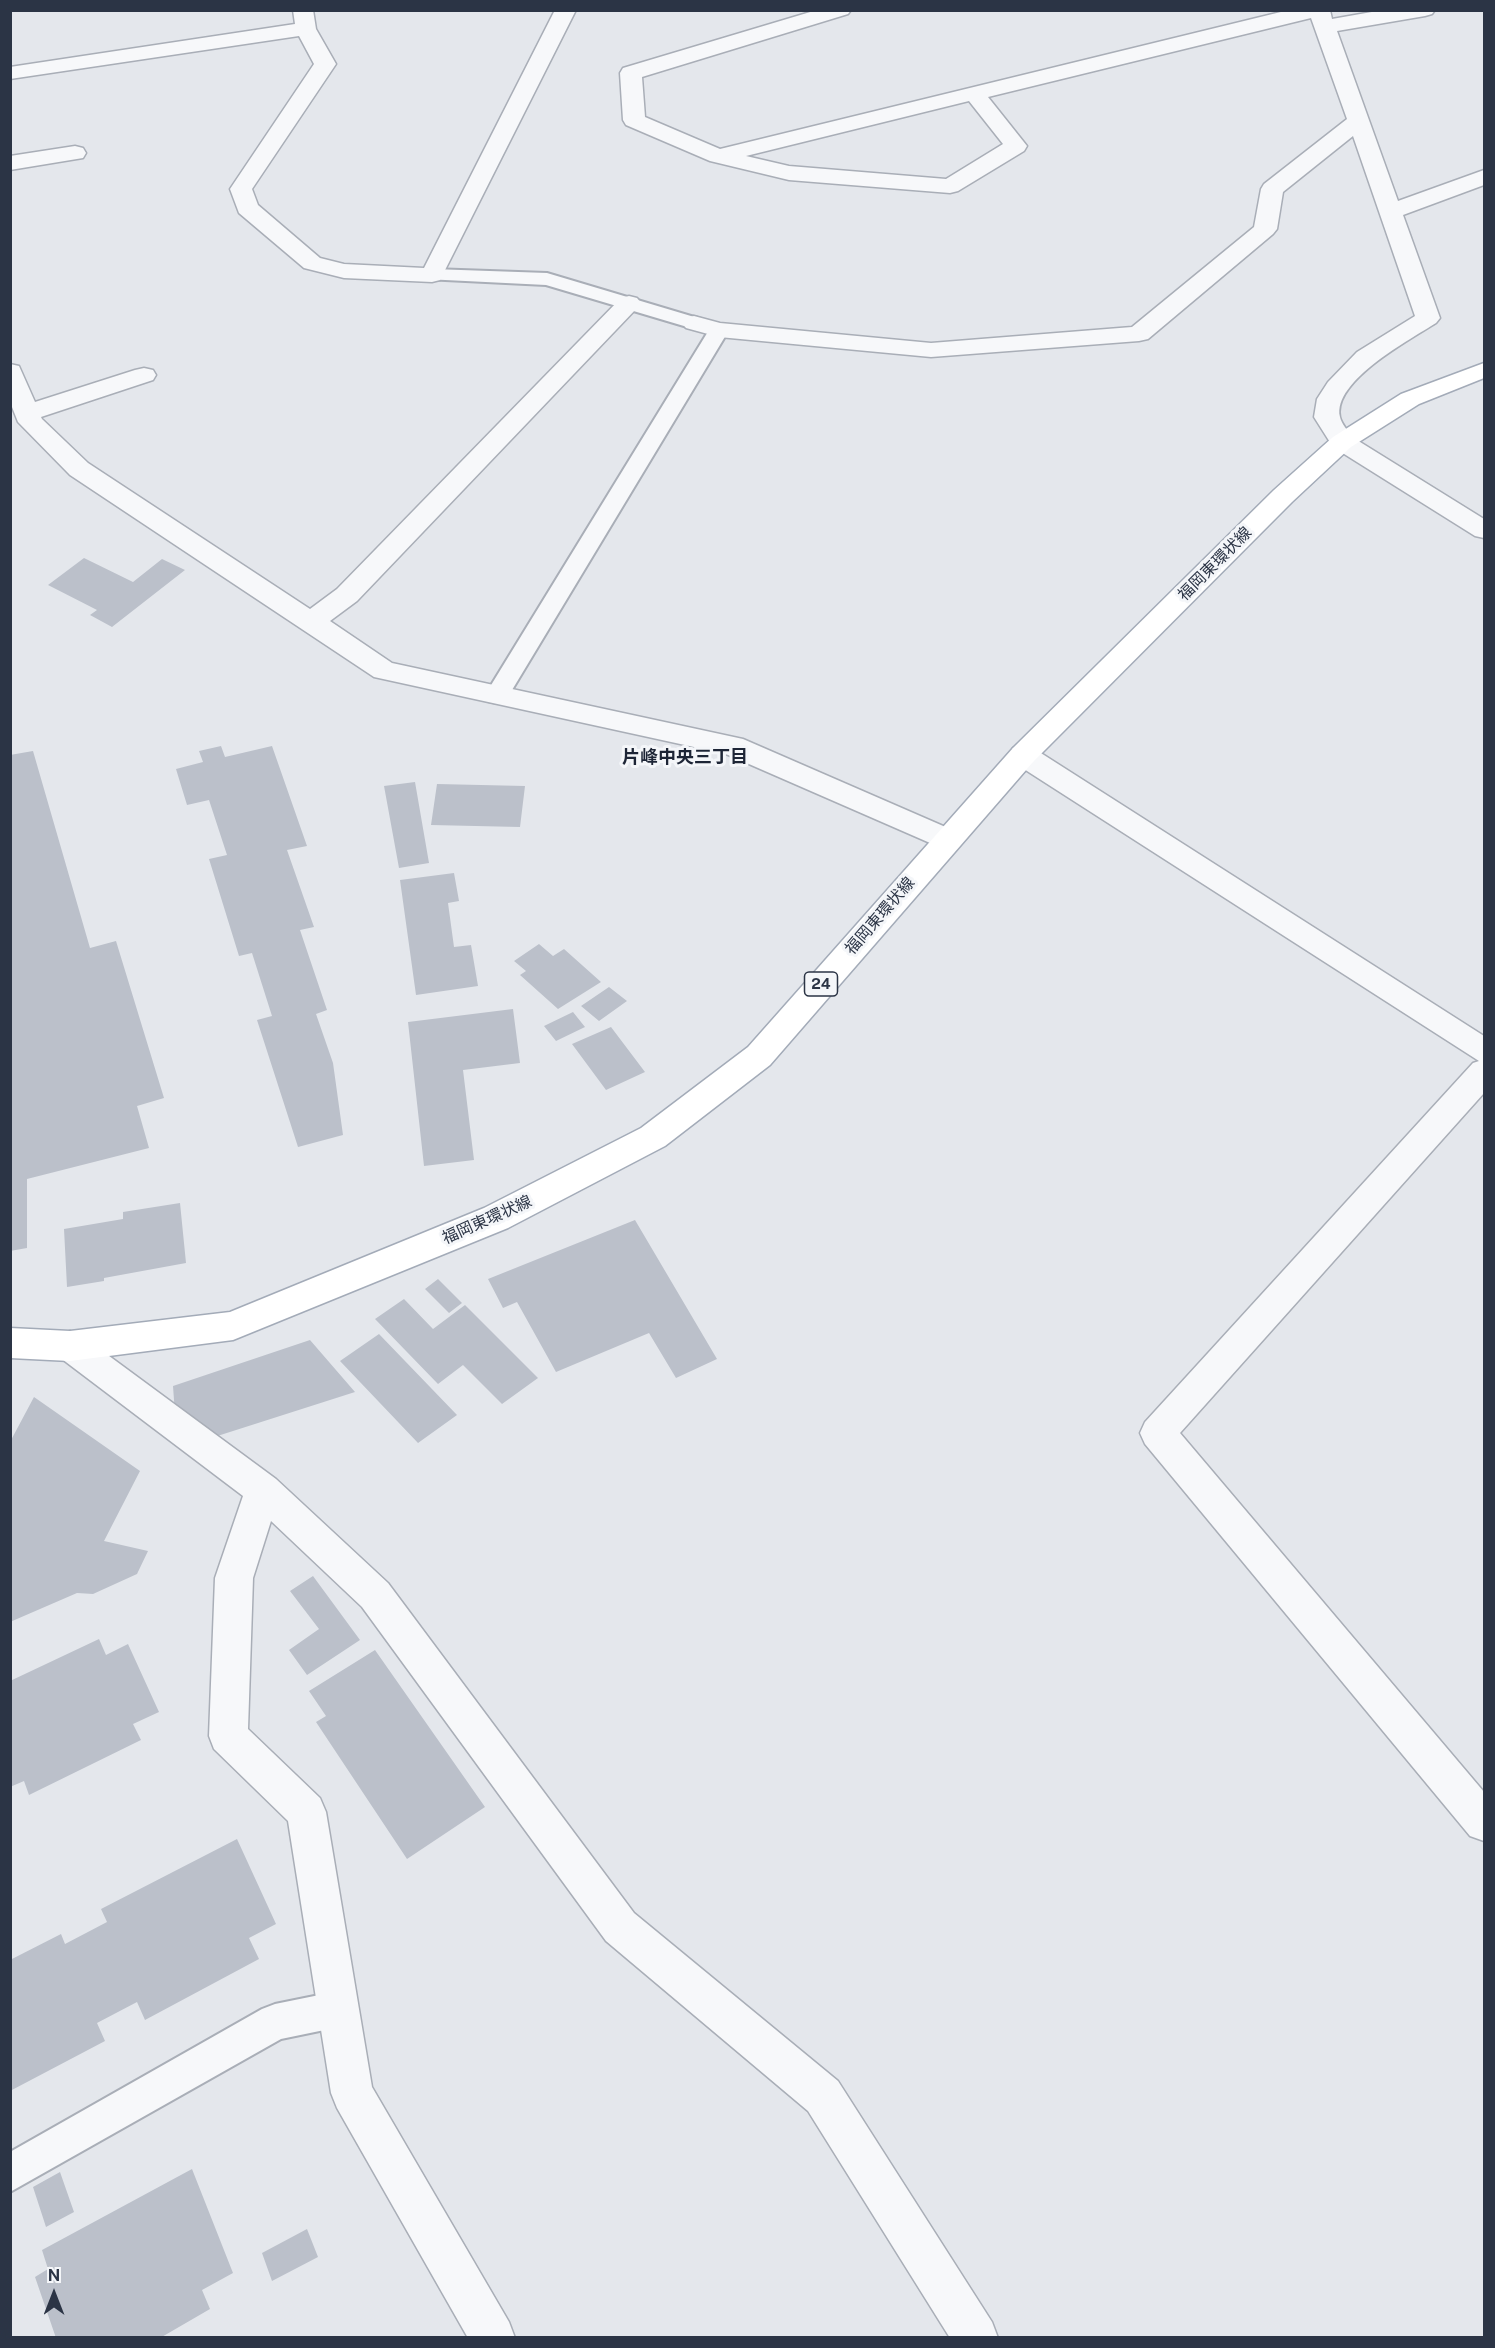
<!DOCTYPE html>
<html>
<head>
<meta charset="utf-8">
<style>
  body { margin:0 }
  #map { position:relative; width:1495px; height:2348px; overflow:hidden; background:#e4e7ec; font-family:"Public Sans",sans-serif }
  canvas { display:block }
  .frame { position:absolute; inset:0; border:12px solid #2b3445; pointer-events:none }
  .north { position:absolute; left:24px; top:2264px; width:60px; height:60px; -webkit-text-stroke:4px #f4f6f9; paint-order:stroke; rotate:0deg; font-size:16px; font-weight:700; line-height:24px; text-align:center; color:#2b3445 }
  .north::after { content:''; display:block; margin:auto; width:21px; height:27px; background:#2b3445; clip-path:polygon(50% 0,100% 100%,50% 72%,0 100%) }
</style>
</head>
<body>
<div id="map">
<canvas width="1495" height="2348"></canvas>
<div class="frame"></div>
<div class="north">N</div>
</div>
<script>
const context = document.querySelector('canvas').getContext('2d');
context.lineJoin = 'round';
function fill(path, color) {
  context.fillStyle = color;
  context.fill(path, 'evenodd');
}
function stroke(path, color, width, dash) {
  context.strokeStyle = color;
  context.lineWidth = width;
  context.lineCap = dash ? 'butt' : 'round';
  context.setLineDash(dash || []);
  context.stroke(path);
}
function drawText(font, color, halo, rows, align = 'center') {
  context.font = font + ' "Public Sans","Noto Sans JP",sans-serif';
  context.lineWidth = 6;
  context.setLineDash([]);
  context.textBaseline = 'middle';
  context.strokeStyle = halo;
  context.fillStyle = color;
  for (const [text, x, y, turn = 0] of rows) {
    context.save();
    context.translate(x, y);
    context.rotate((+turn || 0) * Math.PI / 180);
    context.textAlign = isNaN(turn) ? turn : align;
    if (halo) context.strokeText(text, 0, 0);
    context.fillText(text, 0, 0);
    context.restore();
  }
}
fill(new Path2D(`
  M84 558 133 582 162 559 185 570 112 627 90 615 97 610 48 585Z
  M221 746 225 757 272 746 307 846 287 850 314 927 300 930 327 1010 316 1014 333 1063 343 1135 298 1147 257 1020 272 1016 252 953 239 956 209 859 227 855 209 800 187 805 176 769 203 762 199 751Z
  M33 751 90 948 116 941 164 1098 137 1106 149 1148 27 1179V1248L10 1251V755Z
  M415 782 429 863 399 868 384 786Z
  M437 784 525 786 520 827 431 825Z
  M454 873 459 901 448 903 454 947 471 945 478 986 416 995 400 880Z
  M539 944 553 956 564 949 601 982 558 1009 520 975 526 971 514 961Z
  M609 987 627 1001 599 1021 581 1006Z
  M513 1009 520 1063 463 1070 474 1160 424 1166 408 1022Z
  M573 1012 585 1027 556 1041 544 1026Z
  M611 1027 645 1072 606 1090 572 1044Z
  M180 1203 186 1263 104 1278V1281L67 1287 64 1229 123 1219V1212Z
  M635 1220 717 1359 676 1378 649 1333 556 1372 517 1302 503 1308 488 1279Z
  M438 1279 462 1303 449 1313 425 1289Z
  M404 1299 433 1329 465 1305 538 1378 502 1404 463 1365 438 1384 375 1319Z
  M379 1334 457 1415 418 1443 340 1361Z
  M310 1340 355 1392 208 1439 175 1414 173 1386Z
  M34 1397 140 1471 104 1541 148 1551 137 1574 93 1594 77 1593 10 1622V1442Z
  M313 1576 360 1640 307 1675 289 1650 319 1629 290 1591Z
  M99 1639 106 1655 128 1644 159 1712 133 1724 141 1740 29 1795 24 1781 10 1787V1681Z
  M375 1650 485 1807 407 1859 316 1722 326 1716 309 1691Z
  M237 1839 276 1924 249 1938 259 1959 145 2020 137 2002 97 2023 105 2041 10 2091V1960L61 1934 65 1944 107 1922 101 1909Z
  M192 2169 233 2273 202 2290 210 2309 160 2338H56L35 2277 48 2269 42 2250Z
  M60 2172 74 2212 46 2227 33 2187Z
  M307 2229 318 2257 272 2281 262 2253Z`), '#bbc0ca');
const service = new Path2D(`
  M432 269 547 273 701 319 704 323 701 327 694 329 546 285 425 279 422 275 425 271Z
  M719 324 726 326 729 330 509 695 506 701 497 703 488 701 485 695 709 330 712 326Z
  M339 1991 352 1996 357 2009 352 2022 339 2027 281 2039 10 2192V2152L262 2009 275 2004Z`);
const minor = new Path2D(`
  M293 10H313L316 29 336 64 252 189 258 205 320 258 344 264 424 268 555 10H576L440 280 432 282 344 278 304 268 239 213 230 189 314 64 299 36 10 79V67L295 24Z
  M817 10H851L848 14 642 77 645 117 720 149 1289 10H1330L1332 19 1383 10H1435L1432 14 1425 16 1337 31 1398 201 1484 170V185L1403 215 1440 318 1436 323C1411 339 1332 381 1340 417 1341 423 1348 431 1352 437L1484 519V538L1475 536 1333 447 1314 417 1317 399 1328 382 1357 352 1415 316 1353 136 1283 192 1277 229 1273 234 1148 339 1139 341 931 357 719 337 686 328 682 323 686 318 694 316 720 323 931 343 1132 327 1254 227 1261 189 1264 184 1347 119 1311 18 988 97 1027 146 1024 151 958 191 950 193 789 180 710 161 626 125 623 120 620 73 623 68ZM969 101 1003 144 946 179 789 166 746 156Z
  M75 146 83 148 86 153 83 158 10 170V156Z
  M629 296 637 298 641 303 637 308 357 601 330 621 392 663 743 739 957 832 962 839 957 846 947 850 937 846 726 754 374 677 70 475 18 422 10 402V364L19 366 35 402 135 370 144 368 153 370 156 375 153 380 41 417 42 419 88 463 310 609 337 589 621 298Z
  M1023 745 1033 748 1484 1036V1093L1180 1433 1484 1792V1841L1470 1836 1145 1444 1140 1433 1145 1422 1473 1063 1479 1061 1013 762 1009 755 1013 748Z
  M70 1331 82 1336 276 1479 388 1583 634 1913 838 2081 992 2322 998 2338H950L808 2111 606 1941 362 1607 271 1521 253 1578 248 1729 320 1798 326 1812 372 2087 509 2322 515 2338H468L337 2108 331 2093 288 1821 214 1749 209 1736 215 1578 243 1496 58 1356 53 1346 58 1336Z`);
const primary = new Path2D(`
  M1484 363V378L1419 404 1351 447 1292 502 1033 762 770 1065 665 1146 508 1228 233 1340 70 1361 10 1358V1328L70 1331 230 1312 484 1208 641 1128 748 1047 1013 748 1274 490 1333 437 1401 394Z`);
stroke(service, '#a9aeb7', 4);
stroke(minor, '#a9aeb7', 3);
stroke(primary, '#a3abb8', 3);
fill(service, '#f7f8fa');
fill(minor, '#f7f8fa');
fill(primary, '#fff');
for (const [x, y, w] of [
  [821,984,33]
]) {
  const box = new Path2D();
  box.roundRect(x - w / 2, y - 12, w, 24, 4.5);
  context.fillStyle = '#f4f6f9';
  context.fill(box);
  stroke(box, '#2b3445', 1.5);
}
drawText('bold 15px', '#2b3445', null, [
  ["24",821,984]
]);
drawText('16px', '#2b3445', '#f4f6f9', [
  ["福岡東環状線",1215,564,-45],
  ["福岡東環状線",880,916,-49],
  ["福岡東環状線",487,1220,-24]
]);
drawText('bold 18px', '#1d2536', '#f4f6f9', [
  ["片峰中央三丁目",685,757]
]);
</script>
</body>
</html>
